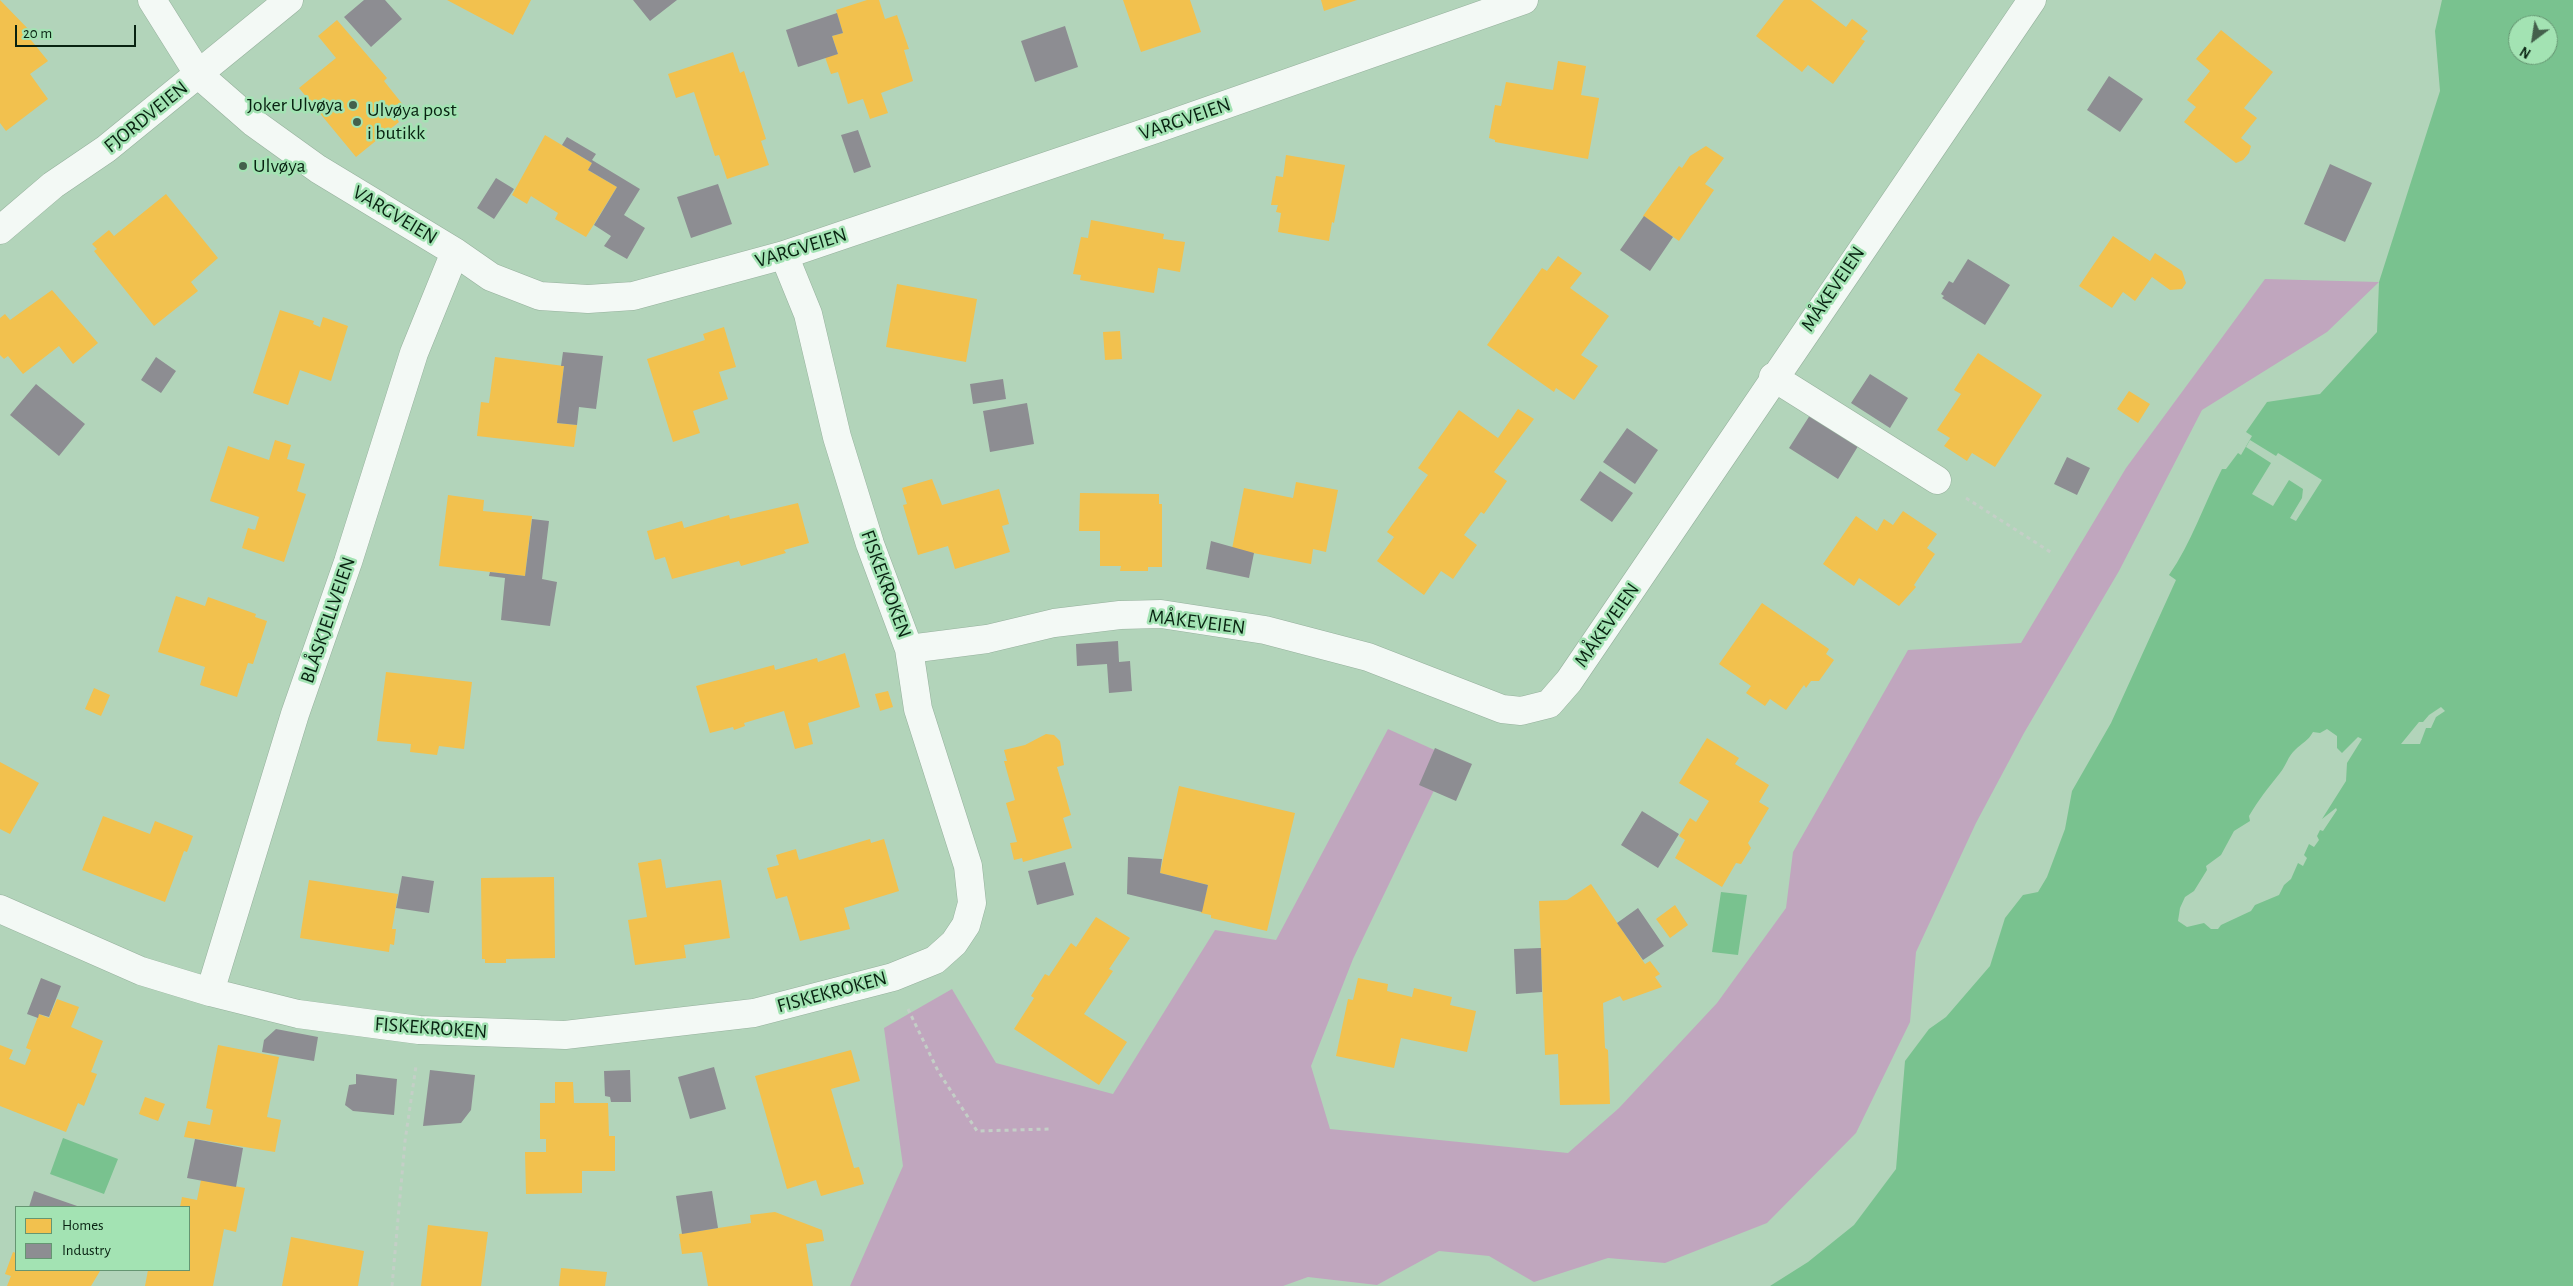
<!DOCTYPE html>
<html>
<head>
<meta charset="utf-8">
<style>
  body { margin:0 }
  #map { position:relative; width:2573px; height:1286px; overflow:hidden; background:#b2d4ba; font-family:"Alegreya Sans",sans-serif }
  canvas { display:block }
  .legend { position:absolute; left:15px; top:1206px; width:175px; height:65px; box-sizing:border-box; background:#a3e3b3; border:1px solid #659672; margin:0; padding:6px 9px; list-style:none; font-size:15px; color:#082211 }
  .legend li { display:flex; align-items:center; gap:10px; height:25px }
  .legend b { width:25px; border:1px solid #659672 }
  .north { position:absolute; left:2508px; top:15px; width:50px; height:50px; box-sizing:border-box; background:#a3e3b3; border:1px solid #659672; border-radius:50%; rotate:211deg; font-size:14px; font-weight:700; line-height:20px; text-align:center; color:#082211 }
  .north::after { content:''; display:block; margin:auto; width:18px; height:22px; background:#44604c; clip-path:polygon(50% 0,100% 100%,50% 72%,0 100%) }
  .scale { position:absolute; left:15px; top:25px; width:121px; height:22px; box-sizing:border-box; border:2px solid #082211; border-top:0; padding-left:6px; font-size:15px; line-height:18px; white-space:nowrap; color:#082211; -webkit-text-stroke:4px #a3e3b3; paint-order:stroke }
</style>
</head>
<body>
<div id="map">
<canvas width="2573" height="1286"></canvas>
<ul class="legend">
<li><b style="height:14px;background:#f2c14e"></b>Homes</li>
<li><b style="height:14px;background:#8d8d92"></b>Industry</li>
</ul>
<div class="north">N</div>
<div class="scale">20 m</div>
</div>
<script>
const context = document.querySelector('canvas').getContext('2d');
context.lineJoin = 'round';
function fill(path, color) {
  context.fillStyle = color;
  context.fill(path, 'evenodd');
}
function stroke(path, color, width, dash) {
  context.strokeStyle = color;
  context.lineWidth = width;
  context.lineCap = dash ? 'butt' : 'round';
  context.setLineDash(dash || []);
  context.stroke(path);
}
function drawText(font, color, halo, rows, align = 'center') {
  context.font = font + ' "Alegreya Sans",sans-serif';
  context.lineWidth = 5;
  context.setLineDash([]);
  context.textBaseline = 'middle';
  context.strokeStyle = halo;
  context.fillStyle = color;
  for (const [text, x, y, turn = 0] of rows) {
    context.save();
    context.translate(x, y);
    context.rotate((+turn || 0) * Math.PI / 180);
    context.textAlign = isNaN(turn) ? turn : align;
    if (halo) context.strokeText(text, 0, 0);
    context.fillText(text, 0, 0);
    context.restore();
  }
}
fill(new Path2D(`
  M2265 279 2379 282 2327 332 2202 410 2119 571 2024 733 1976 823 1916 952 1910 1022 1856 1133 1767 1223 1665 1263 1608 1258 1534 1282 1489 1256 1439 1251 1377 1285 1308 1277 1283 1286H850L903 1166 884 1028 952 989 996 1063 1113 1094 1215 930 1276 940 1388 729 1450 757 1353 959 1311 1066 1330 1129 1568 1153 1619 1108 1717 1003 1786 908 1793 852 1908 650 2021 643 2126 468Z`), '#c0a6be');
fill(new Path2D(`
  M2442 0H2573V1286H1770L1808 1262 1854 1225 1896 1169 1905 1061 1929 1029 1946 1017 1990 966 2005 918 2023 895 2038 892 2047 877 2065 829 2072 791 2111 723 2176 580 2169 575C2191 544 2204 504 2222 469H2226L2238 453 2241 455 2252 436 2246 432 2267 402 2320 394 2377 332 2379 282 2440 91 2435 31ZM2518 25H2548V55H2518ZM2441 707 2445 711 2436 717 2431 728H2426L2420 744H2401L2419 722H2423L2429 715ZM2327 729 2337 736V748L2342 753 2358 737 2362 739 2347 763 2346 781 2322 819 2336 808 2337 810 2323 831 2320 830 2317 836 2319 840 2314 847 2309 844 2304 855 2307 858 2303 866 2298 863 2291 879 2284 885 2279 895 2255 905 2251 911 2221 925 2218 929H2211L2204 923 2187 927 2178 921 2180 908 2185 897 2194 891 2207 870 2206 866 2221 855 2234 831 2250 821 2249 816C2259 799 2268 788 2280 773 2286 766 2288 756 2295 750 2302 743 2308 741 2313 732L2320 733Z
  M1721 892 1747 895 1738 955 1712 952Z
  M63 1138 118 1159 104 1194 50 1174Z`), '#79c28f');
fill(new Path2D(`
  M2250 440 2276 456 2278 453 2322 480 2296 521 2290 518 2302 498 2303 489 2289 480 2273 506 2252 494 2271 463 2246 447Z`), '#b2d4ba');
fill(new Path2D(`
  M0 0 33 34 31 40 48 61 30 74 48 99 6 131 0 123Z
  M447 0H531L513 35Z
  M867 0H879L885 19 897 15 909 49 904 50 913 81 881 93 888 113 870 119 863 99 848 104 838 72 831 74 825 57 838 54 832 36 843 33 836 10Z
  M1123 0H1190L1201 32 1141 52Z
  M1321 0H1357L1324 11Z
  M1784 0H1811L1846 27 1852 19 1868 31 1861 39 1865 41 1833 84 1808 65 1802 72 1756 36Z
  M337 20 387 78 384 81 408 111 397 119 399 122 356 157 299 88 336 58 318 36Z
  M2221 30 2273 72 2244 108 2257 118 2241 138 2251 146 2249 153 2243 160 2236 163 2184 122 2196 107 2187 100 2210 71 2196 59Z
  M733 52 740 73 744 71 766 139 761 141 769 165 727 179 719 155 715 156 694 92 676 98 668 74Z
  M1558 61 1586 66 1581 95 1599 98 1588 159 1495 142V140L1489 138 1495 105 1501 106 1506 82 1553 90Z
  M545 135 592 163 588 170 617 187 586 237 555 219 558 213 531 196 527 204 512 195Z
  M1706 146 1724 158 1705 184 1714 190 1679 241 1643 216 1679 166 1682 168 1690 156Z
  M1286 155 1345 165 1334 223 1332 222 1329 241 1278 232 1281 213 1276 212 1278 205H1271L1276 176 1283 177Z
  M166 194 218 258 191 282 198 291 154 326 94 251 97 249 92 244 109 230 114 236Z
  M1091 220 1164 234 1163 239 1185 242 1180 272 1158 268 1154 293 1080 280 1081 275 1073 274 1081 237 1088 238Z
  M2113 236 2150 261 2155 253 2182 271 2186 283 2182 289 2170 290 2152 277 2135 301 2123 292 2112 308 2079 286Z
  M1558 256 1582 273 1570 288 1609 316 1581 355 1598 366 1574 400 1556 388 1554 392 1487 345 1542 268 1547 271Z
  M897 284 977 299 966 362 886 347Z
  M52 290 98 343 73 364 59 346 23 374 8 356 4 359 0 355V318L5 314 10 320Z
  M280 310 314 321 313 324 320 327 323 317 348 326 331 381 300 370 288 405 253 393Z
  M724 327 736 367 719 372 728 399 693 411 700 433 673 442 647 359 705 340 703 334Z
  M1120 331 1122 359 1105 360 1103 332Z
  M1978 353 2042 395 1995 467 1972 453 1967 461 1944 446 1950 438 1937 430 1961 394 1954 390Z
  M495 357 564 366 557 423 577 425 574 447 477 436 481 402 489 403Z
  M2129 391 2150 404 2138 423 2117 409Z
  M1518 409 1534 419 1494 472 1507 481 1484 514 1481 512 1464 535 1477 545 1453 579 1441 571 1424 595 1377 561 1394 537 1387 532 1428 475 1418 468 1459 410 1498 438Z
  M275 440 291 445 287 459 305 464 297 491 306 494 284 562 242 548 248 528 255 530 259 517 210 501 228 446 269 460Z
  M932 479 942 505 999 489 1009 524 1002 526 1010 552 955 569 948 546 918 555 903 505 907 504 902 488Z
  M1296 482 1338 490 1326 552 1313 549 1311 564 1232 549 1244 488 1293 498Z
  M1080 493 1159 494V504H1162V567H1148V571H1120L1121 566H1100V531H1079Z
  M448 495 484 500 483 511 532 516 525 576 439 566Z
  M798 503 809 543 784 550 786 553 741 566 739 561 672 579 665 557 655 560 647 531 682 521 684 528 729 515 730 519Z
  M1903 511 1937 534 1927 548 1935 554 1914 585 1916 587 1899 606 1859 578 1854 586 1823 564 1856 516 1877 531 1884 519 1893 525Z
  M176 596 205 606 208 597 256 614 255 617 267 621 253 664 248 663 237 697 200 685 205 667 158 652Z
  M1762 603 1829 649 1826 654 1834 660 1819 681H1811L1806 688 1804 685 1786 710 1770 699 1765 706 1746 693 1751 686 1719 664Z
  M845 653 860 707 808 723 813 744 795 749 784 711 744 723 745 726 734 730 733 727 710 733 696 686 774 665 775 670 817 658 818 662Z
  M386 672 472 682 464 749 439 746 437 755 410 752 411 744 377 741Z
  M94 688 110 695 101 716 85 709Z
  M888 691 893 707 880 711 875 694Z
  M1046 734 1054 735 1060 741 1064 765 1057 767 1071 815 1063 818 1072 848 1023 862 1022 858 1014 860 1010 843 1017 842 1006 803 1015 800 1004 761H1007L1004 750 1025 745Z
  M1707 738 1739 758 1735 764 1769 785 1759 802 1769 808 1748 843 1751 848 1741 864 1736 863 1722 887 1675 858 1685 840 1679 836 1690 818 1696 822 1709 801 1679 783Z
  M0 762 39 783 10 834 0 829Z
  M1179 786 1295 813 1267 931 1211 918V915L1201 913 1208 885 1160 873Z
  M103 816 150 834 155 821 193 836 187 852 184 851 165 902 82 870Z
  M870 839 871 843 884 839 899 891 844 908 850 929 800 941 787 896 776 899 767 868 779 865 776 855 796 849 799 860Z
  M661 859 666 888 721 880 730 938 684 945 686 958 635 965 628 920 647 917 638 863Z
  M554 877 555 958 506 959V963H485V959H482L481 878Z
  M309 880 398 894 392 929H396L394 945 390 944 389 952 300 938Z
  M1591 884 1645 964 1650 961 1660 974 1655 977 1662 987 1623 1001 1620 996 1603 1003 1605 1048 1608 1050 1610 1104 1560 1105 1558 1054 1545 1055 1539 901 1567 900Z
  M1675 905 1688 925 1670 938 1656 919Z
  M1096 917 1130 938 1109 969 1113 971 1084 1014 1127 1042 1099 1085 1014 1029 1034 998 1031 996 1045 974 1049 976 1071 943 1076 947Z
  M1358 978 1388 984 1387 991 1412 997 1414 988 1452 997 1450 1005 1476 1011 1467 1052 1401 1038 1394 1068 1336 1056 1348 999 1353 1000Z
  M57 999 79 1007 71 1027 103 1041 91 1072 97 1074 84 1106 78 1103 66 1132 0 1106V1045L13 1050 9 1059 25 1065 31 1050 26 1048 39 1014 49 1018Z
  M218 1045 279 1057 267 1117 281 1120 275 1152 184 1137 188 1121 210 1125 213 1110 206 1108Z
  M851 1050 860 1081 831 1089 854 1168 859 1167 864 1184 821 1196 816 1180 787 1189 755 1076Z
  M555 1082H573L574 1103H608L609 1136H615V1171H582V1193L526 1194 525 1152H546V1139H540V1103H555Z
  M145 1097 165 1104 158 1121 139 1114Z
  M201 1180 245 1188 236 1232 224 1229 213 1286H145L148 1270H189V1207H180L182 1197 197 1200Z
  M775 1212 822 1230 824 1241 806 1244 813 1286H708L702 1252 682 1254 679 1234 751 1223 750 1215Z
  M428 1225 488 1232 481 1286H421Z
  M291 1237 364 1251 358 1286H282Z
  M13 1252 16 1253V1270L100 1271 91 1286H7L11 1276 5 1274Z
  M561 1268 607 1272 605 1286H559Z`), '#f2c14e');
fill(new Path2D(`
  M364 0H385L402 19 371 47 344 17Z
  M633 0H677L650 21Z
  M837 13 843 33 832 36 838 54 798 67 786 30Z
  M1065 26 1078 67 1035 82 1021 41Z
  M2109 76 2143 99 2120 132 2087 110Z
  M858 130 871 167 854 173 841 135Z
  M567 137 596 154 592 160 640 189 624 215 645 228 627 259 604 246 611 236 594 225 617 187 588 170 592 163 562 145Z
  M2330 164 2372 183 2345 242 2304 224Z
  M496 178 514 189 494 219 477 208Z
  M718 184 732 224 691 238 677 197Z
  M1644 216 1673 237 1650 271 1620 250Z
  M1968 259 2010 285 1985 325 1942 298 1944 296 1941 294 1949 281 1953 283Z
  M563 352 603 356 596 409 579 407 577 425 557 423 564 366H561Z
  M156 357 176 371 161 393 141 380Z
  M1870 374 1908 398 1890 428 1851 403Z
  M1003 379 1006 399 973 404 970 384Z
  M36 384 85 424 59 456 10 415Z
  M1027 403 1034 444 990 452 983 411Z
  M1812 412 1860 443 1838 479 1789 448Z
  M1627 428 1658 450 1635 484 1603 462Z
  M2067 457 2090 468 2077 495 2054 484Z
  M1600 471 1633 493 1612 522 1580 500Z
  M532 519 549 521 542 579 557 582 550 626 501 620 505 578 489 576 490 572 525 576Z
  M1211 541 1254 553 1249 578 1206 569Z
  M1118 641 1119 662 1130 661 1132 691 1109 693 1107 664 1077 666 1076 644Z
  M1435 748 1472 764 1456 801 1419 785Z
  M1642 811 1679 834 1658 868 1621 845Z
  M1128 857 1162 859 1160 873 1208 885 1202 912 1127 894Z
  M1065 862 1074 895 1037 905 1028 871Z
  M402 876 434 881 429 913 396 908Z
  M1638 908 1664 946 1643 960 1617 923Z
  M1541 948 1542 992 1516 994 1514 949Z
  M41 978 61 986 49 1017 39 1014 38 1018 27 1014Z
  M276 1029 318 1037 314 1061 262 1052 264 1040Z
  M714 1067 726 1109 690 1119 678 1077Z
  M430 1070 475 1075 471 1110 461 1123 423 1126Z
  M630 1070 631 1102H611L610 1097 605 1096 604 1071Z
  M356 1074 397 1079 394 1115 353 1111 345 1105 349 1085 356 1084Z
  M195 1139 243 1148 236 1187 187 1178Z
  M34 1191 80 1207H29Z
  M712 1191 718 1228 682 1234 676 1196Z`), '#8d8d92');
const minor = new Path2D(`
  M152 0 199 75 254 123 318 169 455 252 491 277 540 296 588 299 633 296 784 255 1156 129 1524 0
  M0 230 53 185 106 149 289 0
  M1773 377 1937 480
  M909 649 987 639 1054 623 1120 615 1161 614 1265 630 1368 657 1502 709 1521 711 1549 704 1569 681 2032 0
  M0 909 141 971 210 992 298 1014 419 1030 565 1035 754 1013 893 977 935 960 954 943 966 925 972 903 968 866 918 709 909 649 870 544 837 437 808 314 784 255
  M210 992 295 714 348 562 414 353 455 252`);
stroke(minor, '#95b09c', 29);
stroke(new Path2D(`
  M1966 498 2052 553
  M908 1009 938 1071 977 1131 1050 1129
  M392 1286 405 1141 416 1066`), '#c4cfc7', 3, [4, 4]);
stroke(minor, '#f3f9f5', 28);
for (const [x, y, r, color] of [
  [353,105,5,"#44604c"],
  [357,122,5,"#44604c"],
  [243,166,5,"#44604c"]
]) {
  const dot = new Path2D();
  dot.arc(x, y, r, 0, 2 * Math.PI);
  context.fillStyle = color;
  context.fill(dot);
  stroke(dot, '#a3e3b3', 2);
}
drawText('20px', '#082211', '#a3e3b3', [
  ["Joker Ulvøya",343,105,"right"],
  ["Ulvøya post",367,110],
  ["i butikk",367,133],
  ["Ulvøya",253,166]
], 'left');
drawText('20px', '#082211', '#a3e3b3', [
  ["FJORDVEIEN",146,117,-39],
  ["VARGVEIEN",1185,119,-19],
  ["VARGVEIEN",395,215,31],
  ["VARGVEIEN",801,248,-17],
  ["MÅKEVEIEN",1833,289,-56],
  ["FISKEKROKEN",886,584,70],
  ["BLÅSKJELLVEIEN",328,620,-71],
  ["MÅKEVEIEN",1197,622,7],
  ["MÅKEVEIEN",1607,625,-55],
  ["FISKEKROKEN",832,992,-15],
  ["FISKEKROKEN",431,1028,4]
]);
</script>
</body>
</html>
